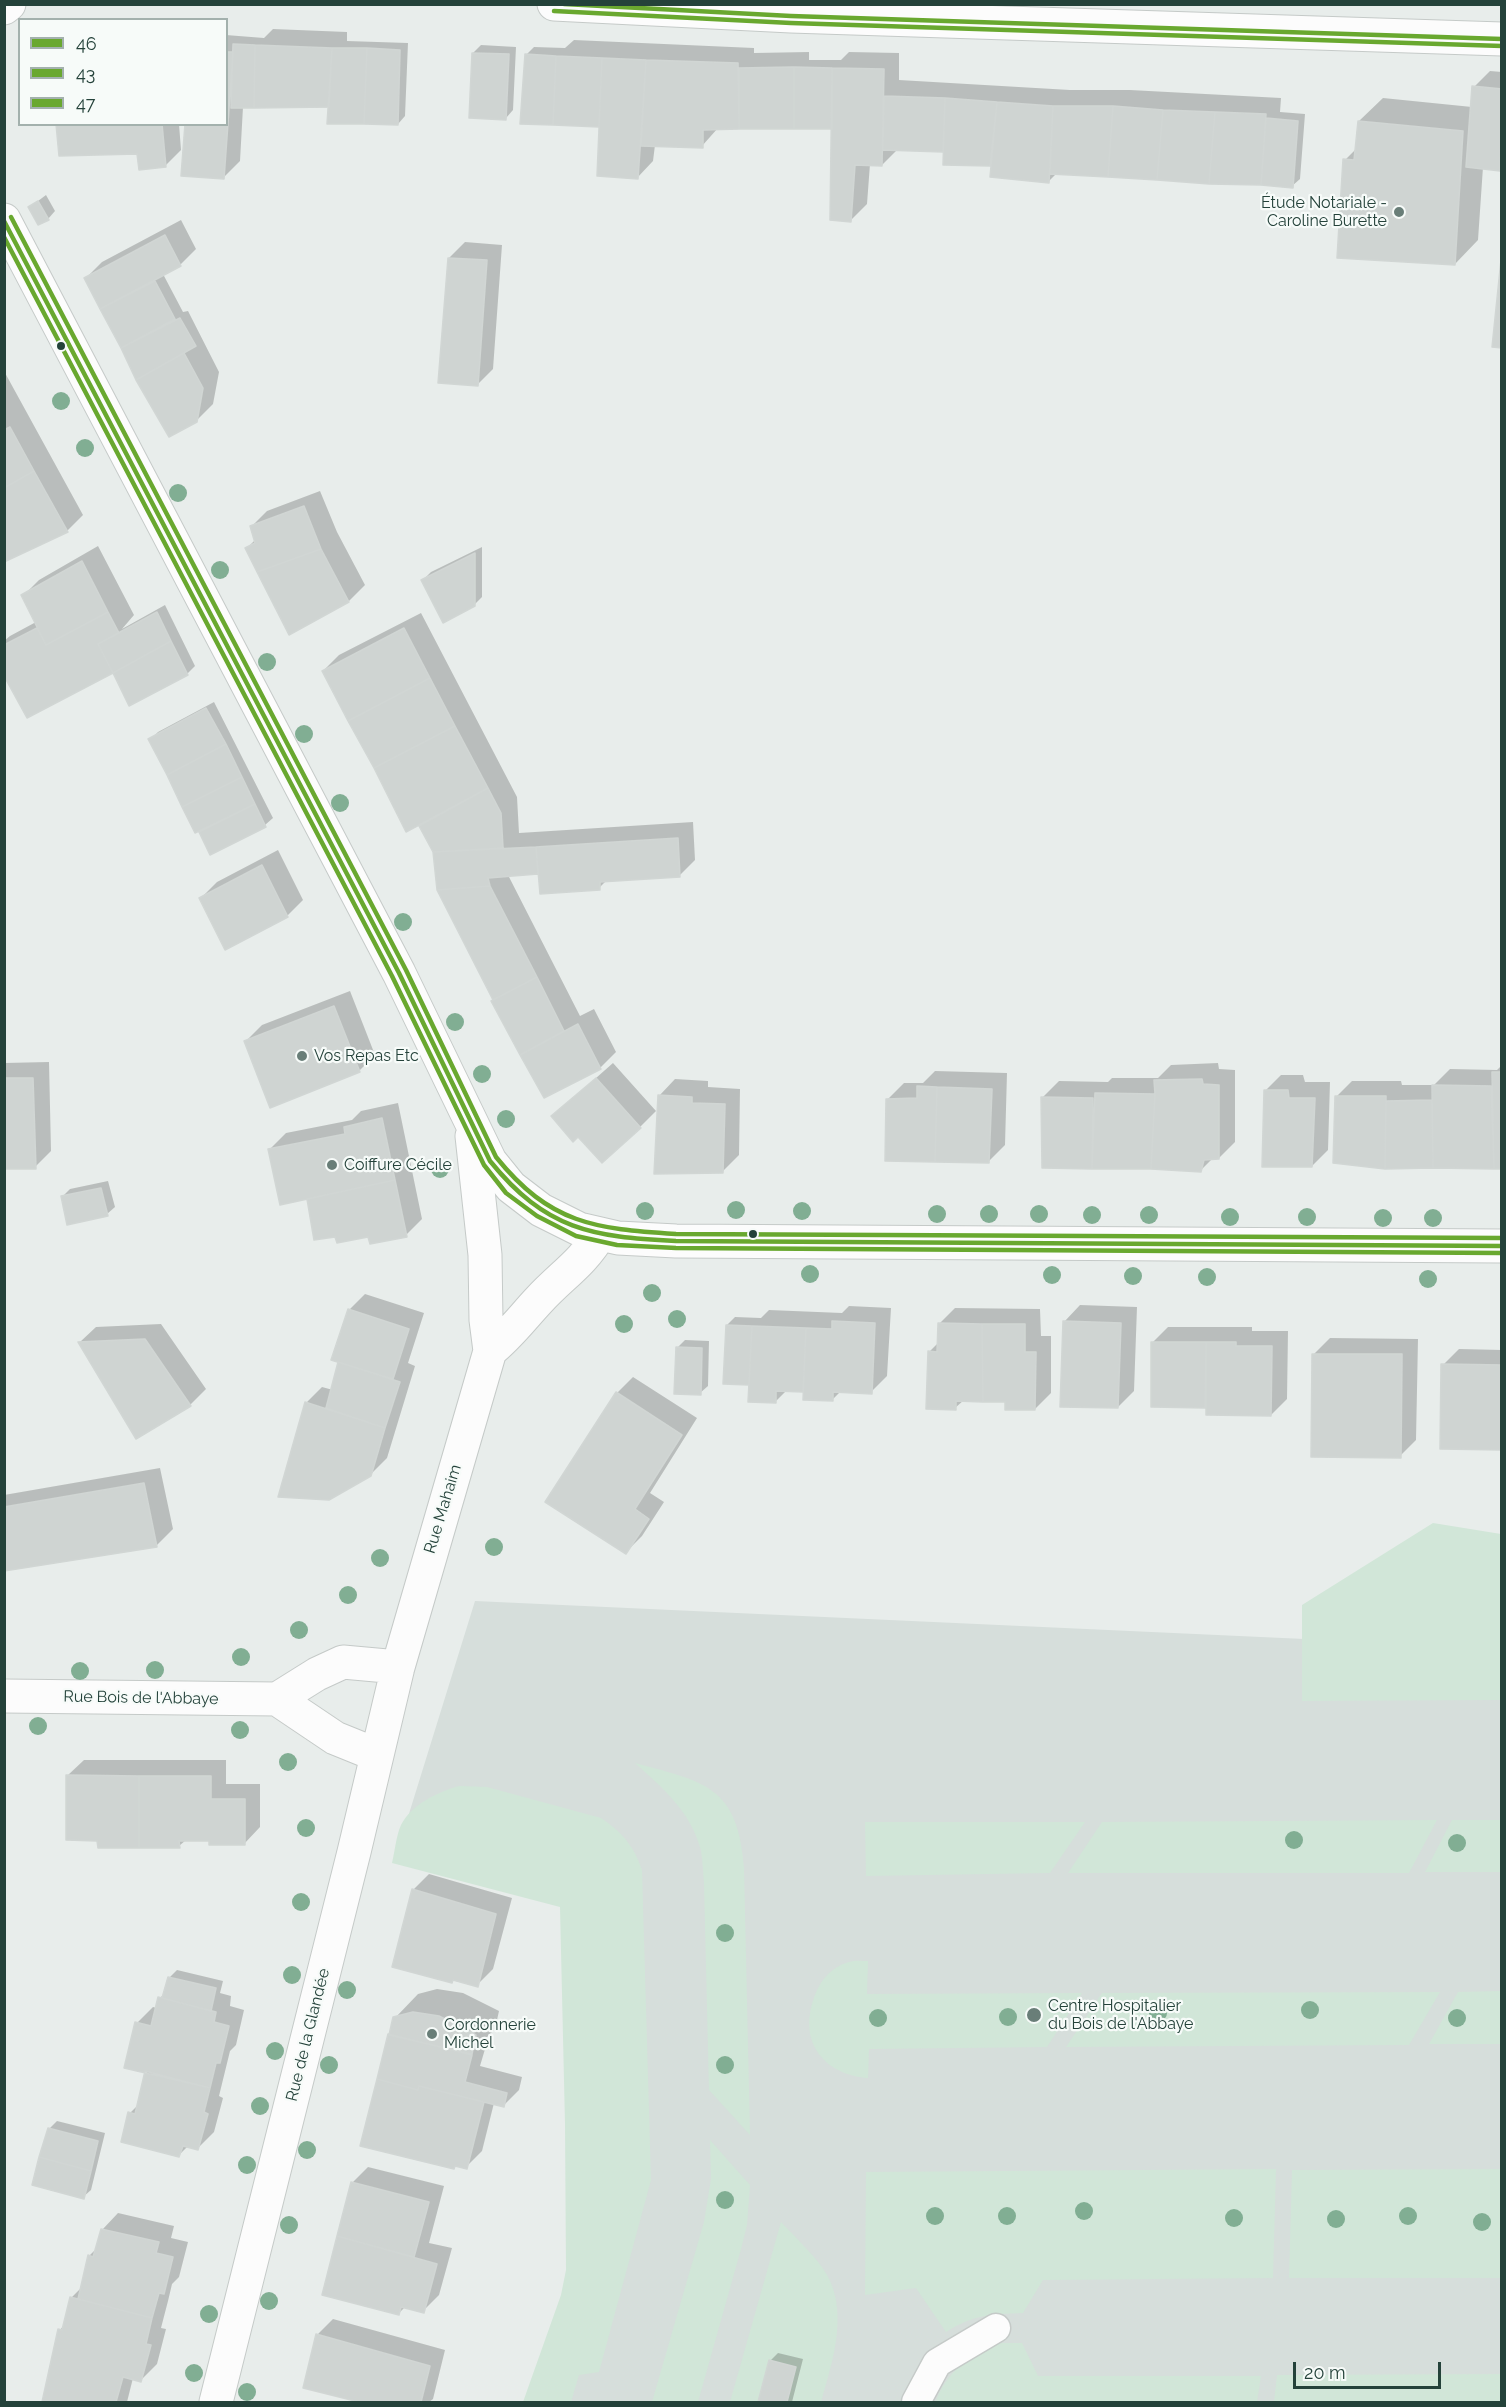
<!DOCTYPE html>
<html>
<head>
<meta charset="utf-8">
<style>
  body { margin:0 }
  #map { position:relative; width:1506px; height:2407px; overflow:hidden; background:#e8edeb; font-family:Raleway,sans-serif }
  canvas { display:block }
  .frame { position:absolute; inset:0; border:6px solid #24423a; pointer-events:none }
  .legend { position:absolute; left:18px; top:18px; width:210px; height:108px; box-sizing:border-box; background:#f7fbf9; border:2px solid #a3b1ad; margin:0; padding:8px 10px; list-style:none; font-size:18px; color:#24423a }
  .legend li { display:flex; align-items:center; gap:12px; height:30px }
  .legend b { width:30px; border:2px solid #a3b1ad }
  .scale { position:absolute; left:1293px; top:2362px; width:148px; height:27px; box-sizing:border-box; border:3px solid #24423a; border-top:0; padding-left:8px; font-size:18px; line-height:21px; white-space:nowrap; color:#24423a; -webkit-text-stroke:4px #f7fbf9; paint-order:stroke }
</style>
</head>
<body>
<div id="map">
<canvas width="1506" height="2407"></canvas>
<div class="frame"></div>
<ul class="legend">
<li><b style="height:8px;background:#69a82f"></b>46</li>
<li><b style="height:8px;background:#69a82f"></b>43</li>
<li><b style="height:8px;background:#69a82f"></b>47</li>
</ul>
<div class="scale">20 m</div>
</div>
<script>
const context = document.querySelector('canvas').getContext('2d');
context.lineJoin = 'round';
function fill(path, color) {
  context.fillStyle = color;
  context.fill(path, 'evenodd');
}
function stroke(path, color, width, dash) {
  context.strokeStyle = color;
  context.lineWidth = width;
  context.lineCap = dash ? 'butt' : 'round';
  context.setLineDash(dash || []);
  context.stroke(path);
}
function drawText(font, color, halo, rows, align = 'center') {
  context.font = font + ' Raleway,sans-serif';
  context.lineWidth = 4.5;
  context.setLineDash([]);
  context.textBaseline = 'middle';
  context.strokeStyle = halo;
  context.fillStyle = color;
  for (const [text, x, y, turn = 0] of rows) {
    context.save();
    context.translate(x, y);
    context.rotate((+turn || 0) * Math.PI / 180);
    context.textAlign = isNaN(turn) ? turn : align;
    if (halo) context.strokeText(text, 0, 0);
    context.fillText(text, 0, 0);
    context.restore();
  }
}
fill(new Path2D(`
  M475 1601 1501 1648V2402H529L571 2270 563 1906 394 1862Z`), '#d6dedb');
fill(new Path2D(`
  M1433 1523 1501 1534V1700L1302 1701V1605Z
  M635 1763C705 1782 738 1786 744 1868L750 2135 709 2090 704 1884C703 1874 703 1862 701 1851 692 1813 663 1788 635 1763Z
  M459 1786 487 1787 601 1818C622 1832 634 1846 642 1870L651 2180 599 2372 579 2375 571 2402H523L561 2295 566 2270 565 2124 560 1907 392 1863C395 1851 396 1836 401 1825 412 1804 438 1792 459 1786Z
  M1437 1820 1409 1873H1068L1102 1822Z
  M1452 1820H1501V1872H1425Z
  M865 1822H1085L1050 1873 866 1876Z
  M868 1961 867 1994 1082 1993 1047 2047 869 2049 868 2078C825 2075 799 2043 813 2001 819 1982 829 1968 849 1962 855 1960 862 1961 868 1961Z
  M1501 1991V2044H1429L1458 1992Z
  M1440 1992 1409 2045 1066 2047 1102 1993Z
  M710 2140 750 2185 747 2225 741 2249 698 2402H652L704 2222 711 2179Z
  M1276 2169 1273 2278 1043 2280 1023 2313C991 2314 973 2315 946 2332L916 2288 865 2295 866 2172Z
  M1501 2169V2278H1289L1292 2170Z
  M781 2222C795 2237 810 2251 822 2267 851 2307 833 2360 821 2402H730Z
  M1002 2343H1022L1038 2376H1261L1257 2402H936C943 2376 975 2347 1002 2343Z
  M1501 2374V2402H1274L1277 2375Z`), '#d1e6d8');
fill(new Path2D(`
  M273 29 347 32V41L408 43 405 116 398 124 330 106 243 107 240 161 224 177 226 35 264 38Z
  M574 40 754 48V53L809 52V60H841L849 52 899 53V80L1070 90H1130L1281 98 1280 112 1305 114 1300 179 1292 186 1057 173 1049 181 992 165 944 163V151L898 149 882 165 870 164 867 204 851 220 832 127 718 128 702 146 655 145 653 161 637 178 600 125 521 122 526 55 534 47 565 48Z
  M481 45 516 47 513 110 506 118 473 53Z
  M1490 71 1502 72V167L1499 169 1483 167 1478 240 1455 264 1345 160 1357 148 1359 121 1383 98 1472 107 1474 87Z
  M58 124H179L181 150 165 166 138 152Z
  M46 195 55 211 48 219 30 207Z
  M181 220 196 249 180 265 163 274 183 312 188 311 219 372 213 404 196 421 169 435 86 278 102 262Z
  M465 242 502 245 493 369 477 385 449 258Z
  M4 371 83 515 67 531 4 561Z
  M320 491 337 532 365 585 349 601 290 633 247 548 256 539 251 527 267 511Z
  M98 546 134 615 122 629 165 605 195 666 187 674 113 670 4 672V641L10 636 36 622 23 596 39 580Z
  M482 547V597L474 605 423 580 431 572Z
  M421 613 517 797 519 833 693 822 695 860 679 876 607 880 599 888 540 872 508 875 580 1016 594 1009 616 1052 600 1068 545 1096 493 1001 495 1000 438 890 434 851 420 824 323 671 339 655Z
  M214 702 273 818 265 825 210 853 150 740 158 732Z
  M278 850 303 900 287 916 201 898 217 882Z
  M350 991 375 1055 359 1071 246 1041 262 1025Z
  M49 1062 51 1151 35 1167 4 1168V1063Z
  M613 1063 656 1111 640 1127 553 1116Z
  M1218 1063 1219 1069 1235 1070V1142L1219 1158H1213L1201 1170 1151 1167H1043V1097L1059 1081 1108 1082 1112 1078H1158L1171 1065Z
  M1502 1065V1167H1385L1335 1162 1336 1097 1352 1081H1401L1402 1085H1434L1450 1069 1497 1070Z
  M935 1071 1007 1073 1005 1145 989 1161 888 1099 904 1083H923Z
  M1281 1075H1303L1305 1082H1330L1328 1150 1312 1166 1265 1091Z
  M675 1079 708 1081V1087L740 1089 739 1155 723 1171 659 1096Z
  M398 1103 422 1219 406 1235H336L270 1149 286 1133 352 1120 361 1111Z
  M108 1181 115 1207 107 1214 62 1197 70 1189Z
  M365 1294 424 1313 408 1363 415 1366 387 1458 370 1475 306 1403 322 1387 333 1390 349 1310Z
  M1080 1305 1137 1307 1134 1391 1118 1407 1064 1322Z
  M849 1306 891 1308 887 1376 871 1392 841 1391 832 1400 804 1390H787L775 1402 751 1381 727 1325 735 1317 761 1318 769 1310 842 1313Z
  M955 1308 1040 1309 1041 1336H1051V1393L1035 1409 1007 1400H964L955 1408 929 1352 939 1342V1324Z
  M161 1324 206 1389 190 1405 80 1342 96 1327Z
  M1168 1327H1252V1331H1288L1287 1399 1271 1415 1207 1406H1153L1152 1343Z
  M1330 1338 1418 1339 1416 1440 1400 1456 1314 1354Z
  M685 1340 709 1341 708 1386 700 1393 677 1348Z
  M1459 1349 1502 1350V1449L1443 1365Z
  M633 1377 697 1418 650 1493 664 1502 642 1536 626 1552 617 1393Z
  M160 1468 173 1529 156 1546 4 1569V1495Z
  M84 1760H226V1784H260V1827L244 1844 210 1839 186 1840 179 1846 99 1839 67 1776Z
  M429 1874 512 1898 493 1969 477 1985 413 1890Z
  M177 1970 223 1981 220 1993 231 1996 230 2006 244 2010 236 2045 230 2051 219 2096 223 2098 214 2132 198 2148 188 2146 179 2155 130 2113 139 2104 147 2071 137 2023 153 2007 157 2008 160 1998 166 1992 169 1978Z
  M437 1989 463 1993 499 2011 495 2029 486 2038 488 2039 480 2066 522 2077 519 2090 503 2106 494 2103 482 2151 466 2167 395 2018 418 1994Z
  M57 2121 105 2133 91 2190 83 2197 49 2129Z
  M368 2167 444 2186 429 2243 452 2248 439 2295 423 2311 405 2307 399 2313 324 2294 352 2183Z
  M118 2213 174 2226 171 2238 188 2242 179 2277 172 2284 168 2301 161 2328 166 2329 157 2364 141 2380 133 2378 127 2402H43L60 2330 64 2325 71 2298 82 2287 89 2256 97 2248 102 2230Z
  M333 2319 445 2350 433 2399 429 2402H367L305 2387 317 2335Z
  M778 2353 803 2359 792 2402H759L770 2361Z`), '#0003');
const building = new Path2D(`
  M233 44 255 45 254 108H231Z
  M255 45 332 48 329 107 254 108Z
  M332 48H367L364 124H327Z
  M367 48 400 50 398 125 364 124Z
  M226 52H233L224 179 181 176 185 124H226Z
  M472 53 509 54 506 120 469 118Z
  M525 54 556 56 553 125 520 124Z
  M556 56 602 58 599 127 553 125Z
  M602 58 646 60 638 179 597 176Z
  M646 60 738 63 739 129 703 130V148L641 146Z
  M794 67 832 68V129H794Z
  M794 67V129H739V68Z
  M832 68 884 69 882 166 855 165 851 222 830 220Z
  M1472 86 1502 89 1500 171 1466 167Z
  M884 96 945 98 943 152 883 150Z
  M945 98 997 102 990 166 943 165Z
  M997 102 1053 106 1049 183 990 177Z
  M1053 106H1113L1108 177 1050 174Z
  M1113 106 1163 110 1157 180 1108 177Z
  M1163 110 1215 112 1209 184 1157 180Z
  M1215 112 1266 114 1261 185 1209 184Z
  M1266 118 1298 121 1293 188 1261 185Z
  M1358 121 1463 131 1455 265 1337 258 1343 159 1354 160Z
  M56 124H162L166 167 139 170 137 154 59 156Z
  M38 201 49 220 38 225 28 207Z
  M165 235 181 266 100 309 84 278Z
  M1502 250V348L1492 347Z
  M448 258 487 260 478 386 438 383Z
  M155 281 175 319 121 348 100 309Z
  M180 318 196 346 136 380 121 348Z
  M184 353 203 388 197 422 169 437 136 380Z
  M10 427 34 471 4 488V430Z
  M34 471 68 532 4 562V488Z
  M304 506 321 549 257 572 245 548 255 543 250 526Z
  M321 549 349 602 289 635 257 572Z
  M475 553V606L443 623 421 580Z
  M82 561 108 612 46 645 21 595Z
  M108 612 119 633 98 644 113 673 27 718 4 676V645L37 628 46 645Z
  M157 612 171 641 113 673 98 644Z
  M404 628 430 678 348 721 322 671Z
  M171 641 188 675 129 706 113 673Z
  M430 678 455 726 374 768 348 721Z
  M206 708 226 744 167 775 148 739Z
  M455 726 488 788 406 832 374 768Z
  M226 744 242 777 182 807 167 775Z
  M242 777 255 804 195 833 182 807Z
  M488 788 501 813 503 848 433 852 419 826Z
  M255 804 266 827 210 855 199 832Z
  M678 838 680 877 600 882V890L540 894 536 847Z
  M536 847 538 874 488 878 490 886 437 890 433 852Z
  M262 865 288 917 225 950 199 898Z
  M490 886 537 977 493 1000 437 890Z
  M537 977 564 1031 520 1055 491 1001Z
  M334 1006 360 1072 270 1108 244 1041Z
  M578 1024 601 1069 544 1098 520 1055Z
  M1492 1072H1502V1169H1494Z
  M4 1078H33L36 1169H4Z
  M596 1078 641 1128 602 1163 578 1137 573 1142 551 1116Z
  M1202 1079 1203 1084 1219 1085V1159L1204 1160 1201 1172 1151 1169 1155 1094 1154 1080Z
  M1432 1085 1491 1086 1494 1169 1433 1168Z
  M917 1086 937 1087 935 1162 885 1161 886 1099 917 1098Z
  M937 1087 992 1089 989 1163 935 1162Z
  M1264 1090H1288L1289 1098H1315L1312 1167H1262Z
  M1095 1093 1155 1094 1151 1169H1092Z
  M658 1095 692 1097V1103L725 1104 723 1173 654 1174Z
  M1335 1096H1386L1385 1169 1333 1163Z
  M1041 1097 1093 1098 1092 1169 1042 1168Z
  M1432 1100 1433 1168 1385 1169 1386 1101Z
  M382 1118 395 1180 280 1205 268 1149 345 1134 344 1127Z
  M395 1180 407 1237 370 1244 368 1237 337 1243 335 1237 314 1240 307 1199Z
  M101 1188 108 1216 67 1225 61 1196Z
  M348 1309 409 1329 393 1379 331 1360Z
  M832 1321 875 1323 872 1394 833 1392V1401L803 1400 806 1328 832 1329Z
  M1063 1321 1121 1323 1118 1408 1060 1407Z
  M938 1323 982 1324 983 1402 956 1401V1410L926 1409 928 1351 937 1352Z
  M982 1324H1025V1352H1036L1035 1410H1005V1402H983Z
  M726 1325 752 1326 749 1385 723 1384Z
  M752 1326 806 1328 803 1392 776 1391V1403L748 1402Z
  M145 1339 191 1406 136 1439 78 1342Z
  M1151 1342H1206L1205 1408 1151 1407Z
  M1206 1342H1236V1346H1272L1271 1416 1206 1415Z
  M676 1347 702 1348 701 1395 674 1394Z
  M1312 1354H1402L1401 1458 1311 1457Z
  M338 1362 400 1382 385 1428 326 1408Z
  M1441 1364 1502 1365V1450L1440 1449Z
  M616 1392 682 1435 635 1509 649 1519 626 1554 545 1502Z
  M305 1402 385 1428 371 1476 329 1500 278 1497Z
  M144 1483 157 1547 4 1571V1507Z
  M66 1775 139 1776V1848H98L97 1841 66 1840Z
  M139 1776H211V1799H245V1845H209V1841H179L180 1848H139Z
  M412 1889 496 1914 478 1987 453 1980 452 1983 392 1967Z
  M168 1977 216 1988 211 2011 162 1998Z
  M158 1997 216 2012 214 2022 229 2026 220 2063H216L210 2088 124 2068 135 2022 151 2026Z
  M413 2012 439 2016 473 2033 476 2035 472 2054 389 2035 393 2017Z
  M388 2034 472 2055 465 2082 507 2093 504 2107 419 2086 418 2090 377 2079Z
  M145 2071 210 2088 204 2112 208 2114 198 2150 183 2146 179 2157 121 2142 128 2112 135 2114Z
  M377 2079 418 2090 419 2086 484 2102 467 2169 455 2166 454 2169 360 2146Z
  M48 2128 98 2141 91 2171 39 2157Z
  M39 2157 91 2171 84 2199 32 2185Z
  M351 2182 429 2202 414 2257 337 2236Z
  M101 2229 159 2242 156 2253 173 2257 164 2294 159 2293 152 2318 78 2299 88 2255 93 2257Z
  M337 2236 437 2264 424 2313 401 2307 399 2315 322 2295Z
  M70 2297 152 2318 146 2344 151 2345 141 2382 123 2377 116 2402H42L58 2329 62 2330Z
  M316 2334 430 2366 421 2402H359L303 2388Z
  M769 2360 796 2367 787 2402H758Z`);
fill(building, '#cfd4d2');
stroke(building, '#d1d6d4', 1.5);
const service = new Path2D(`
  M916 2402 937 2363 996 2328`);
const minor = new Path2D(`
  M4 8 9 4
  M4 220 399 973 490 1161 511 1187 541 1210 579 1229 618 1238 676 1241 1502 1246
  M490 1351C509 1336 523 1317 539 1300 562 1275 582 1264 600 1234
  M4 1696 277 1699 335 1738 377 1755
  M277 1699 317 1674 343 1662 398 1667
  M216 2402 354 1852 398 1667 490 1351 486 1320 485 1255 472 1136`);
const tertiary = new Path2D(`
  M554 4 791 16 1502 39`);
stroke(service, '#c5cac8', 31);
stroke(minor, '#c5cac8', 35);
stroke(tertiary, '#c5cac8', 35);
stroke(service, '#fcfcfc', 28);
stroke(minor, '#fcfcfc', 33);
stroke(tertiary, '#fcfcfc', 33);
stroke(new Path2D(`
  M564 4 791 16 1502 39
  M4 221 399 973 490 1161C546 1230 592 1237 676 1241L1502 1246`), '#69a82f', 4.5);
stroke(new Path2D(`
  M554 11 791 23 1502 46
  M4 237 392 976 484 1165 506 1193 537 1216 576 1236 617 1245 676 1248 1502 1253`), '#69a82f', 4.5);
stroke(new Path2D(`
  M11 217 406 970 496 1157C550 1224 595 1229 676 1234L1502 1238`), '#69a82f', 4.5);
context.fillStyle = '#81ae93';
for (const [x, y] of [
  [61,401],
  [85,448],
  [178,493],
  [220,570],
  [267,662],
  [304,734],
  [340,803],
  [403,922],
  [455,1022],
  [482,1074],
  [506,1119],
  [440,1169],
  [736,1210],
  [645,1211],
  [802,1211],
  [937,1214],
  [989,1214],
  [1039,1214],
  [1092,1215],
  [1149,1215],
  [1230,1217],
  [1307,1217],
  [1383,1218],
  [1433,1218],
  [810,1274],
  [1052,1275],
  [1133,1276],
  [1207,1277],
  [1428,1279],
  [652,1293],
  [677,1319],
  [624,1324],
  [494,1547],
  [380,1558],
  [348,1595],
  [299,1630],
  [241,1657],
  [155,1670],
  [80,1671],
  [38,1726],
  [240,1730],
  [288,1762],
  [306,1828],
  [1294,1840],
  [1457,1843],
  [301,1902],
  [725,1933],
  [292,1975],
  [347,1990],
  [1310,2010],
  [1158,2013],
  [1008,2017],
  [878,2018],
  [1457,2018],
  [275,2051],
  [329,2065],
  [725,2065],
  [260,2106],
  [307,2150],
  [247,2165],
  [725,2200],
  [1084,2211],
  [935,2216],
  [1007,2216],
  [1408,2216],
  [1234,2218],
  [1336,2219],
  [1482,2222],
  [289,2225],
  [269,2301],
  [209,2314],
  [194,2373],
  [247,2392]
]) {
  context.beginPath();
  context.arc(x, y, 9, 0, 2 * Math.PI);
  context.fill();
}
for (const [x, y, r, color] of [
  [1399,212,6,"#697e78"],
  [61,346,5,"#24423a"],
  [302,1056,6,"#697e78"],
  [332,1165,6,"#697e78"],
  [753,1234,5,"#24423a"],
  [1034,2015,8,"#697e78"],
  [432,2034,6,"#697e78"]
]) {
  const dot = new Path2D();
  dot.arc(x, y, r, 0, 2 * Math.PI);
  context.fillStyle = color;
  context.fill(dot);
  stroke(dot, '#f7fbf9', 2);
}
drawText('16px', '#24423a', '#f7fbf9', [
  ["Étude Notariale -",1387,203,"right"],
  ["Caroline Burette",1387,221,"right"],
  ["Vos Repas Etc",314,1056],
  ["Coiffure Cécile",344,1165],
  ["Centre Hospitalier",1048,2006],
  ["du Bois de l'Abbaye",1048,2024],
  ["Cordonnerie",444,2025],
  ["Michel",444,2043]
], 'left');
drawText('16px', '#24423a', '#f7fbf9', [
  ["Rue Mahaim",443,1509,-73],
  ["Rue Bois de l'Abbaye",141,1698,1],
  ["Rue de la Glandée",308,2035,-76]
]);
</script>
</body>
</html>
